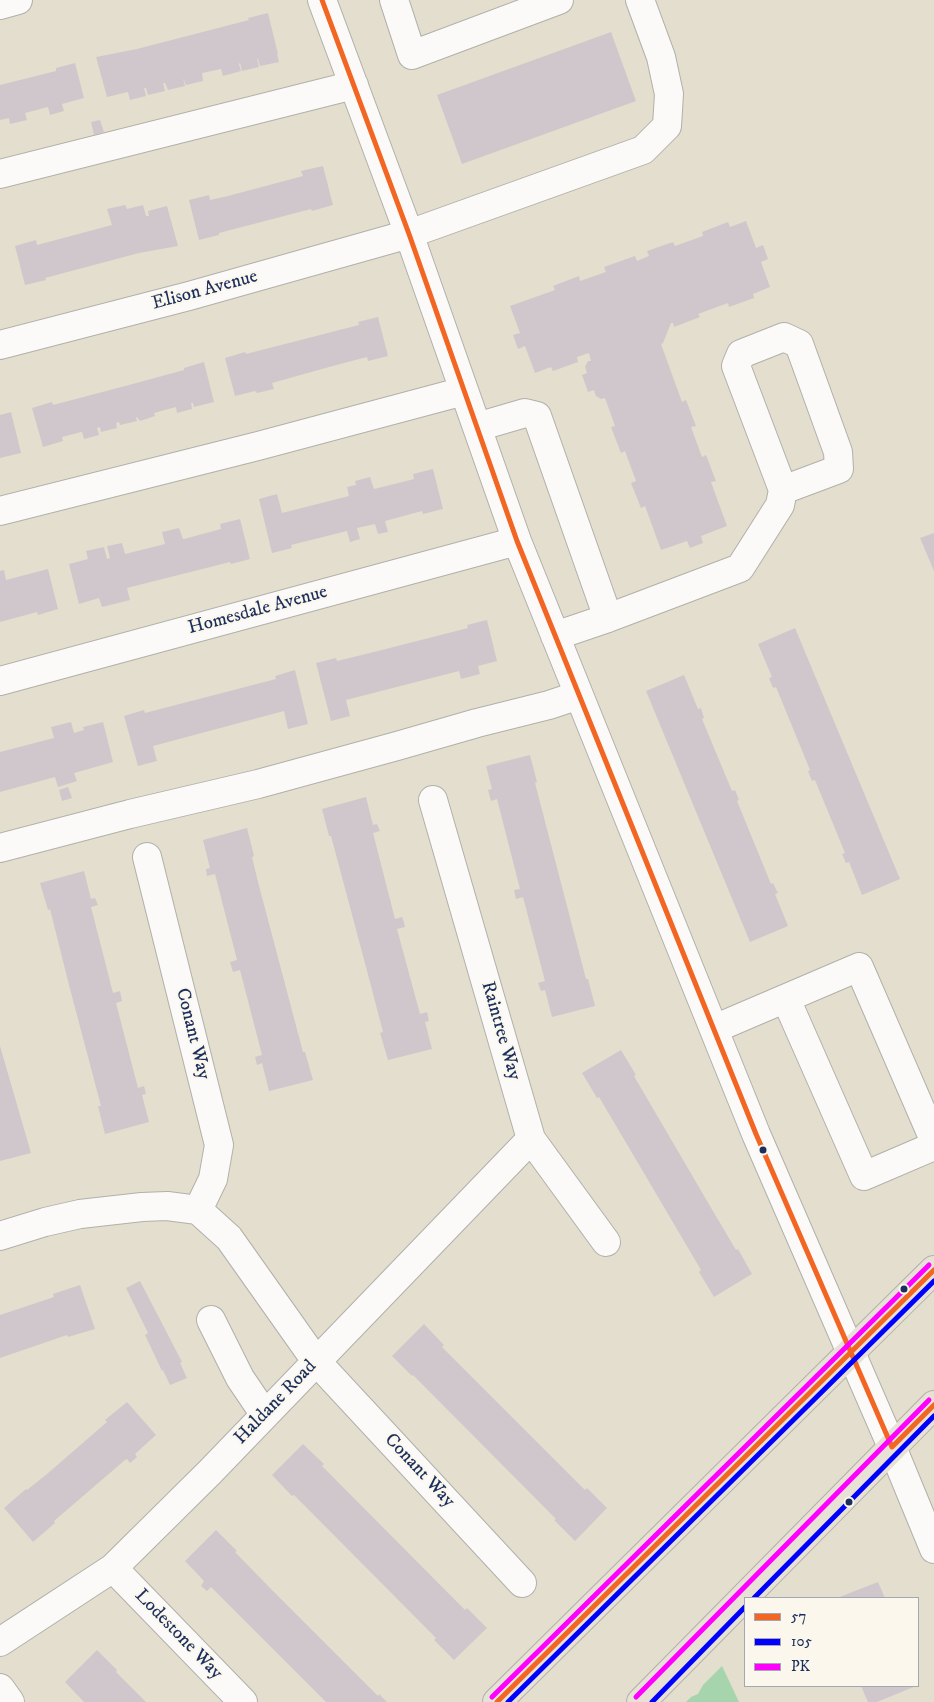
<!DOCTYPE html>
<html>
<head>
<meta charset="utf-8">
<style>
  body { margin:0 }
  #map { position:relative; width:934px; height:1702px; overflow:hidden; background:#e3decd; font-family:"IM FELL DW Pica",serif }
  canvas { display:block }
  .legend { position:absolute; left:744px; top:1597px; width:175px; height:90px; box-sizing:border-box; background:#fbf7ec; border:1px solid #a1a7b3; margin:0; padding:6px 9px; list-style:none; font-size:15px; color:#1b2f5e }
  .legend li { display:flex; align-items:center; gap:10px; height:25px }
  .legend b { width:25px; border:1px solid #a1a7b3 }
</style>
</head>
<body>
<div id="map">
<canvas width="934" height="1702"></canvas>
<ul class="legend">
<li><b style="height:6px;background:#f26522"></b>57</li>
<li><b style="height:6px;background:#00f"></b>105</li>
<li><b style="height:6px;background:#f0f"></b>PK</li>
</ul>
</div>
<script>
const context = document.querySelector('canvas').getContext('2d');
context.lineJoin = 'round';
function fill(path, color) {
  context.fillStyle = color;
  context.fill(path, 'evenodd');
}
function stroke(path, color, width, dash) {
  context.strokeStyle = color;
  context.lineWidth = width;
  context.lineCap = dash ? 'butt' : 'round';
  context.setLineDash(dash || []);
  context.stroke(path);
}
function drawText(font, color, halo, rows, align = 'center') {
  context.font = font + ' "IM FELL DW Pica",serif';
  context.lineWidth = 4;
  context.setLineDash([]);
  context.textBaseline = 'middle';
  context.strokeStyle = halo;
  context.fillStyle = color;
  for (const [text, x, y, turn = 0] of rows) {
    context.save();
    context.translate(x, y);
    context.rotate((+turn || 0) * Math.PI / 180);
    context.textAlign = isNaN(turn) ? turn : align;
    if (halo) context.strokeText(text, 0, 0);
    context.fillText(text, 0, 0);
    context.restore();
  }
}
fill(new Path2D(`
  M722 1666 739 1702H686L691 1697 698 1694 703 1685Z`), '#a5d4ad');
fill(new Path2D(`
  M268 13 278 54H277L279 62 260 66 258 59H257L259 67 242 71 240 63 239 64 241 71 223 76 221 69 202 73 203 81 186 85 183 78 185 86 168 90 165 83H163L165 91 148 95 146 88H144L146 96 130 100 128 92 107 97 96 57 137 49 249 20 248 18Z
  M611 32 636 101 462 164 437 95Z
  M75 63 84 98 62 104 64 111 50 115 48 107 25 113 27 120 10 124 9 118 0 120V85L56 71V68Z
  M100 120 104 132 94 135 91 122Z
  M323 166 333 205 312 211 311 209 219 233V235L199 240 189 200 209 195 210 200 228 196 303 176 301 171Z
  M125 205 127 209 143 205 146 216H149L148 211 167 206 178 246 139 253 45 278 46 280 25 285 15 246 36 240 37 245 112 225 107 209Z
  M746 221 756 248 763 245 768 259 761 262 770 287 753 294 754 298 729 307 728 303 698 314 700 317 674 327 673 323H671L663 343 661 344 682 402 686 400 696 426 691 427 702 457 706 455 716 481 711 482 727 526 701 536 703 543 690 548 687 541 661 550 645 506 641 508 631 483 636 481 625 451 621 453 611 427 615 426 605 398 601 399 596 396 594 390 588 392 582 375 587 373 585 367 588 361H591L589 353 577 357 578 362 553 371 551 367 535 373 525 346 518 349 513 335 520 333 510 306 555 290 553 286 579 276 580 281 606 272 604 267 635 256 637 261 649 256 647 251 673 242 675 246 703 236 702 232 728 222 730 227Z
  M378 317 388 356 368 361 367 357 329 367 272 383 274 389 257 393 255 391 235 396 225 358 245 352 246 354 359 325 358 322Z
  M204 362 214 402 194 407 193 403H191L192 409 177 413 176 407 154 413 155 416 140 421 137 417 136 418 137 421 120 425 119 422 116 423 117 428 101 432 100 427 97 428 99 435 84 439 82 432H81L62 437 63 441 43 447 32 408 52 402 53 405 129 385 184 370V368Z
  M11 412 21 453 0 458V415Z
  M433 469 443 509 423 514 422 511 385 521 388 532 378 534 375 524 357 528 360 539 350 542 347 531 291 545 292 548 272 553 259 499 277 494 282 513 349 496 347 487 356 485 355 481 370 477 374 489 414 479 413 474Z
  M240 519 250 559 231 564 230 562 127 588 130 600 102 607 99 598 79 604 69 564 88 559 86 551 104 547 107 559 110 558 107 546 122 543 125 554 165 544 162 532 179 528 183 539H184L221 529 220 524Z
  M934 533V571L920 538Z
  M48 569 58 609 38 615 37 612 0 622V571L4 570 6 580Z
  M487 620 497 661 478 666 480 674 461 679 459 671 346 700 350 716 331 721 316 663 336 658 337 661 374 652 468 628 467 625Z
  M795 628 900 879 862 895 849 862 846 863 842 854 845 853 815 780 812 781 808 771 810 770 776 687 773 688 769 678 772 677 758 644Z
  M295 670 308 724 288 729 284 711 153 746 157 761 138 766 124 716 144 710 145 713 276 679 275 676Z
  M684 675 698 709 701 708 704 718 702 719 732 791 735 790 739 800 737 801 771 884 773 883 778 893 775 894 788 926 750 942 646 691Z
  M71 722 74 733 84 730 83 727 103 722 113 762 74 773 77 781 58 787 55 777 0 792V752L54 738 51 727Z
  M530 755 537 782 535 783 586 979H588L595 1006 552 1017 545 990 541 991 538 983 545 981 523 897 516 899 515 894 514 890 520 889 497 799 491 801 488 790 492 789 486 766Z
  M68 787 72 798 62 801 59 790Z
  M366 797 373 825 377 824 380 831 373 833 395 919 402 917 404 922 405 927 397 929 420 1014 427 1012 429 1021 425 1022 432 1049 388 1060 380 1033 383 1032 370 982 331 836H329L322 809Z
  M247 828 254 856 252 857 258 882 303 1052H305L313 1080 269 1091 262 1063 257 1065 255 1057 262 1055 240 970 233 972 230 962 237 960 215 874 207 876 206 869 210 868 203 840Z
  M84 871 91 899 95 898 98 905 91 907 113 993 120 991 122 1001 116 1003 138 1088 144 1086 146 1094 142 1095 149 1122 105 1134 98 1106H101L69 985 50 909 48 910 40 883Z
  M0 1046 31 1153 0 1161Z
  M621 1050 636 1075 634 1076 710 1206 736 1250 738 1249 752 1274 714 1297 699 1272 701 1270 638 1163 599 1097 597 1098 582 1073Z
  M140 1281 182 1362 180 1363 187 1378 170 1385 163 1370 162 1371 145 1335 148 1333 126 1288Z
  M80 1285 95 1329 68 1337 67 1335 0 1358V1315L54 1297 53 1294Z
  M424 1324 444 1345 442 1347 585 1490 587 1488 607 1508 575 1541 554 1520 556 1519 413 1375 412 1376 392 1356Z
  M127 1402 156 1435 135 1454 137 1457 130 1463 127 1459 125 1460 54 1521 55 1523 33 1542 4 1508 26 1489 27 1490 47 1474 107 1422 105 1420Z
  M303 1444 324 1464 322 1466 465 1610 467 1608 487 1628 454 1660 434 1640 436 1638 294 1495 292 1496 272 1475Z
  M216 1530 237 1551 235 1552 272 1590 378 1696 379 1694 387 1702H326L211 1587 207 1591 201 1586 204 1581 185 1561Z
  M878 1582 885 1598H837Z
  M97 1650 117 1670 116 1672 146 1702H84L65 1682Z
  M861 1686H916L877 1702H868Z`), '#d0c7cc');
const minor = new Path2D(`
  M322 0 409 234 517 541 756 1134 892 1447 934 1549
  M394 0 412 55 559 0
  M0 5 18 0
  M0 174 354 85
  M0 345 189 296 409 234 643 150 667 126 669 94 661 57 640 0
  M477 427 525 413 537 416 608 618 555 636
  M0 511 258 446 464 391
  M608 618 740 568 780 505 783 490 736 366 741 354 784 337 799 344 838 452 839 469 783 490
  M0 681 517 541
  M433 800 531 1139 606 1242
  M0 848 130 814 258 784 397 746 477 723 549 705 579 695
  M147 857 219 1145 213 1179 198 1210
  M786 999 864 1176 934 1146
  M714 1029 859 967 934 1140
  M0 1236 45 1222 80 1214 142 1207 167 1206 198 1210 229 1238 316 1361 522 1583
  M211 1320 240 1378 265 1415
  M113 1568 243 1702
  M0 1642 113 1568 210 1472 531 1139
  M0 1688 10 1702`);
const major = new Path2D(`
  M497 1702 934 1270
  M641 1702 934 1405`);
stroke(minor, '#b1b0aa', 30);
stroke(major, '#b1b0aa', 30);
stroke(minor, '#fbfaf8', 28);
stroke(major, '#e8e1d5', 28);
stroke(new Path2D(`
  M322 0 409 234 517 541 756 1134 892 1447 934 1405
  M497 1702 934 1270`), '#f26522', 5);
stroke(new Path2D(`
  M754 1598 934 1416
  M508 1702 934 1281
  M652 1702 745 1607`), '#00f', 5);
stroke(new Path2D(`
  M492 1697 929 1265
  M636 1697 929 1400`), '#f0f', 5);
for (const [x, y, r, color] of [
  [763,1150,4.5,"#1b2f5e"],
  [904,1289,4.5,"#1b2f5e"],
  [849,1502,4.5,"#1b2f5e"]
]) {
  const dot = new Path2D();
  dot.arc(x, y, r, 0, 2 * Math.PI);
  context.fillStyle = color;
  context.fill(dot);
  stroke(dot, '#fbf7ec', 2);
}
drawText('19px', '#1b2f5e', '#fbf7ec', [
  ["Elison Avenue",205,291,-15],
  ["Homesdale Avenue",258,611,-15],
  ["Raintree Way",500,1031,74],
  ["Conant Way",192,1034,76],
  ["Haldane Road",276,1403,-46],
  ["Conant Way",419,1471,47],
  ["Lodestone Way",178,1635,46]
]);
</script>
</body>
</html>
